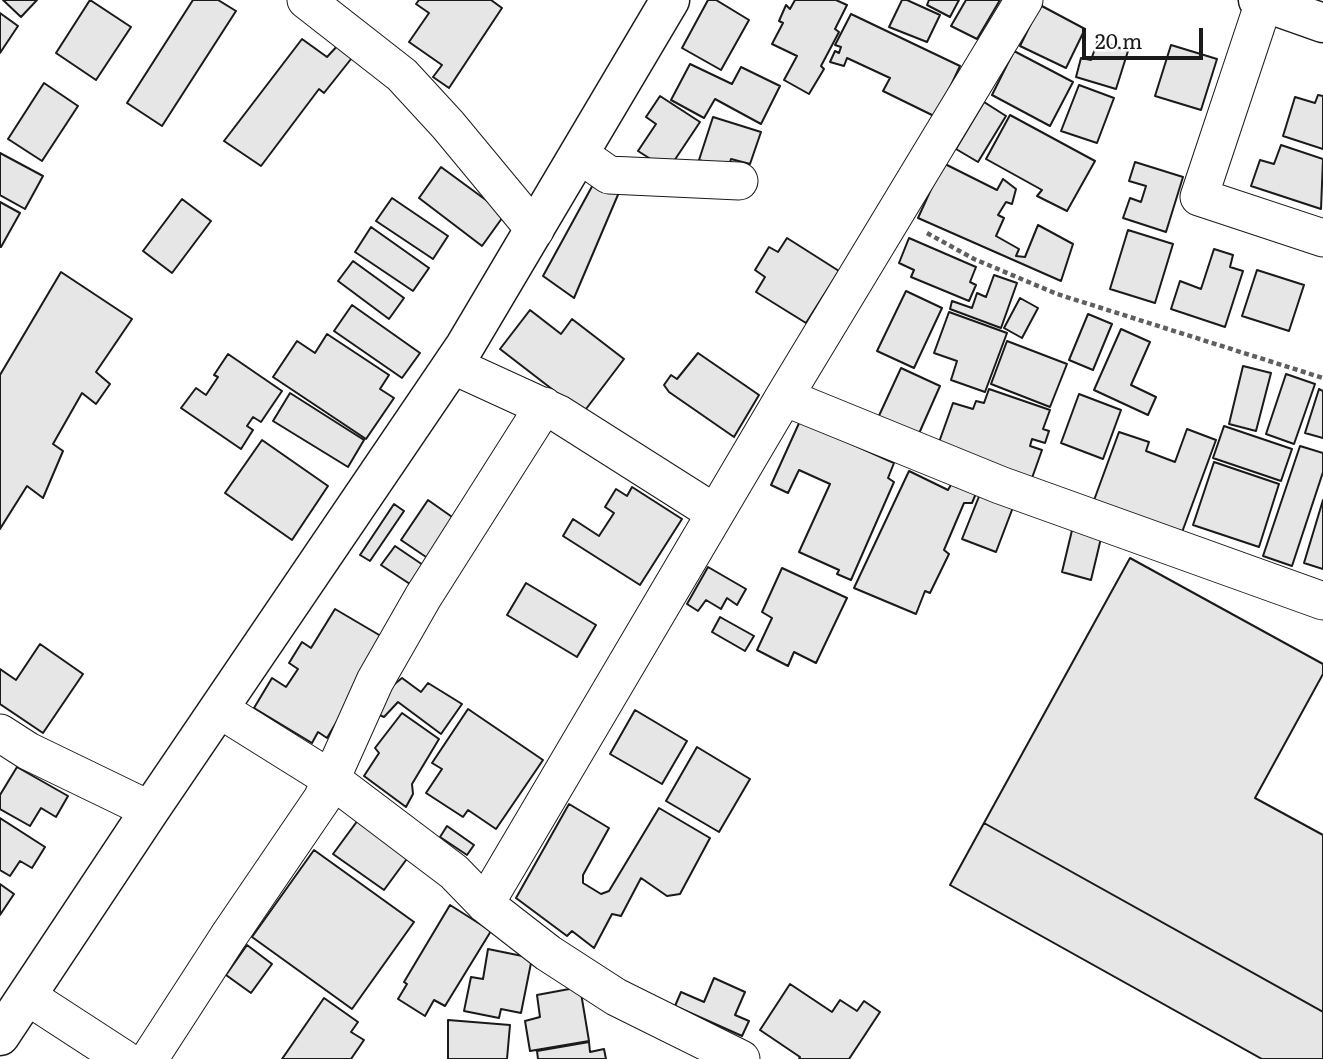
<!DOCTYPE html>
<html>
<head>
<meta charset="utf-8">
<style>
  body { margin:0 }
  #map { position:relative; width:1323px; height:1059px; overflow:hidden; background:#fff; font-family:Literata,serif }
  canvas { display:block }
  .scale { position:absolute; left:1082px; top:28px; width:121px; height:32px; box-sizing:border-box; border:4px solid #1a1a1a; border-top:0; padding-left:9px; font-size:21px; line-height:24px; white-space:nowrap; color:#1a1a1a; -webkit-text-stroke:5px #fff; paint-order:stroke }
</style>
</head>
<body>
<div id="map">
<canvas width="1323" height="1059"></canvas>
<div class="scale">20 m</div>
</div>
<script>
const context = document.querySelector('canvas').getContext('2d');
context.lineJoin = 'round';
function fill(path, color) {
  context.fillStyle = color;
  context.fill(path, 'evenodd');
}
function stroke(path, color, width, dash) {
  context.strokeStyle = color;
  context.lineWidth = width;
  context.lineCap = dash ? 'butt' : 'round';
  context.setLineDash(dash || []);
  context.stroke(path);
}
const building = new Path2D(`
  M3 0H37L21 17Z
  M90 0 131 27 96 80 56 53Z
  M193 0H218L236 11 162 126 127 103Z
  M419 0H491L502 8 449 88 433 77 442 65 409 42 429 13 416 4Z
  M708 0H716L749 20 721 70 682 48Z
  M795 0H836L847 5 835 29 839 32 821 66 824 69 809 94 784 80 797 56 772 44 783 23 779 21 786 5 790 9Z
  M902 0H907L940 15 927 42 889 27Z
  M929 0H959L950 17 927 5Z
  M966 0H1000L977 39 951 26Z
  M1040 5 1085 29 1066 68 1020 46Z
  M0 13 18 26 0 53Z
  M851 14 960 66 936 117 883 91 890 78 847 58 844 66 830 62 835 51 839 53 841 47 835 45Z
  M302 39 327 57 340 43 355 54 324 93 319 89 261 166 224 141Z
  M1098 40 1128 51 1116 89 1076 77 1081 58 1091 60Z
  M1171 45 1217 59 1201 110 1155 96Z
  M1014 51 1073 82 1050 126 992 95Z
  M690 64 732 84 741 67 780 86 761 124 715 99 704 118 671 100Z
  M44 83 78 106 42 161 8 139Z
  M1079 85 1114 98 1097 143 1061 131Z
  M1318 95 1323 96V149L1283 136 1295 97 1315 103Z
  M660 96 700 122 672 164 664 159 660 165 638 151 656 124 646 117Z
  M984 102 1006 116 978 162 956 149Z
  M1010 115 1095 161 1067 211 1037 196 1042 190 986 159Z
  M713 117 761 132 750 164 731 159 728 169 699 160Z
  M1281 145 1323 159 1321 209 1251 186 1260 160 1274 164Z
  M0 153 43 176 25 209 0 195Z
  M1135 162 1183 177 1166 232 1123 218 1130 198 1141 202 1146 186 1129 181Z
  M943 163 997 190 1003 179 1016 189 1012 204 1006 202 998 215 1004 218 996 236 1019 249 1016 256 1025 257 1038 225 1073 244 1061 281 918 218Z
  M441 167 505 214 482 246 419 198Z
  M595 181 620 190 574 298 543 276Z
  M392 198 448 236 433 259 376 221Z
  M182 199 211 221 172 273 143 251Z
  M0 202 20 213 1 247H0Z
  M371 227 429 268 413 291 355 252Z
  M1128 230 1173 244 1155 303 1110 289Z
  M787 238 839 271 806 323 756 292 765 277 755 270 769 247 778 252Z
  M909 238 976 267 970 282 976 285 969 301 911 277 914 270 899 263Z
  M1214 249 1233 255 1230 267 1243 271 1225 327 1171 309 1180 281 1201 289Z
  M353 261 404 298 389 319 338 281Z
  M1257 270 1304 285 1289 331 1242 316Z
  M61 272 132 319 96 372 110 384 96 404 82 393 53 444 63 451 43 498 27 486 0 529V375Z
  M994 275 1017 283 1001 328 950 309 952 301 972 308 977 293 986 297Z
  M906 291 942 308 914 368 877 351Z
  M1020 298 1038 308 1022 338 1004 328Z
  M352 305 420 353 402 378 334 331Z
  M530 310 561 334 572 319 624 359 583 413 500 349Z
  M949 312 1007 333 985 392 951 380 957 361 934 353Z
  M1088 314 1112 324 1093 370 1069 360Z
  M1121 329 1150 342 1131 385 1156 397 1148 415 1094 390Z
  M327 334 389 375 380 389 394 398 366 439 273 377 297 341 315 353Z
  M1007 341 1067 364 1050 407 991 384Z
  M698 353 759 395 734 437 669 392 664 385 671 375 677 379Z
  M228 354 282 391 261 422 253 417 247 426 253 430 241 449 181 408 196 388 206 395 218 377 214 375Z
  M1243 366 1271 373 1256 431 1229 424Z
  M901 368 940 386 917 438 877 420Z
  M1286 374 1315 384 1294 444 1266 434Z
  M989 389 1050 410 1043 429 1049 431 1045 443 1032 439 1030 446 1042 450 1032 478 938 445 953 403 973 409 976 401 984 403Z
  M1319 389 1323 391V438L1305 433Z
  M290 393 364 440 348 467 273 421Z
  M1079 394 1121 410 1103 459 1061 443Z
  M800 421 894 463 888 478 894 482 851 580 837 574 839 570 799 552 830 484 799 470 788 493 771 485Z
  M1224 426 1292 449 1281 481 1213 458Z
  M1187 429 1216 440 1181 535 1093 503 1119 432 1149 442 1146 451 1175 462Z
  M262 440 328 486 292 540 225 493Z
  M1300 446 1323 453V472L1292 566 1263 556Z
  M1214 462 1279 484 1259 547 1193 525Z
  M909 471 948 490 953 481 977 491 972 503H964L944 550 949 554 930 593 925 591 916 614 854 588Z
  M632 487 682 519 640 585 563 536 573 519 599 536 614 513 605 507 616 489 627 496Z
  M982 489 1015 502 996 552 962 539Z
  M428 500 455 519 429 559 401 540Z
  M1323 500V569L1304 563Z
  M394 504 404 511 370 561 360 555Z
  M1073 526 1102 534 1091 580 1062 572Z
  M395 546 426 567 413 586 381 565Z
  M1130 558 1323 664V674L1255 798 1323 835V1012L984 823Z
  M708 567 746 589 737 605 727 598 721 609 706 600 698 611 687 604Z
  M782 568 847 598 816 663 794 652 788 666 757 650 772 618 762 612Z
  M526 583 596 625 577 657 507 615Z
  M335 609 386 639 327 738 318 732 312 743 254 708 272 678 286 687 298 669 289 663 302 642 311 648Z
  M720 617 754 636 745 651 712 632Z
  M40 644 83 674 43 733 0 704V669L16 680Z
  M402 678 421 692 428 683 462 704 441 734 398 702 384 717 377 714 391 687Z
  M468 709 543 760 496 829 468 810 463 817 426 793 442 769 432 763Z
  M635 710 687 741 662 784 610 754Z
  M402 713 439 739 412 784 413 794 406 807 364 776 379 753 375 748Z
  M697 747 750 779 719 832 666 801Z
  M17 767 68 796 56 817 41 808 30 826 0 809V795Z
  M569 804 609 828 583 875V883L601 894 609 891 659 808 710 838 680 894 667 896 641 878 621 916 612 914 594 948 572 931 567 936 516 898Z
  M0 818 45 847 32 868 20 861 10 876 0 870Z
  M358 820 409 856 384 890 333 854Z
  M984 823 1323 1012V1059H1262L950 885Z
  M447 826 474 845 467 855 440 837Z
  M314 850 414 922 352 1009 252 937Z
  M0 884 14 894 0 915Z
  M450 905 491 931 445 1006 434 1000 425 1016 398 999 407 984 404 982Z
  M247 945 272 964 251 993 226 975Z
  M488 949 532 958 521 1013 501 1009 499 1018 464 1011 471 977 483 979Z
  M714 978 745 992 735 1015 749 1021 742 1036 675 1006 681 992 704 1002Z
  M790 984 832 1012 840 1000 857 1011 864 1001 880 1012 849 1059H799L800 1057 760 1030Z
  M580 987 589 1041 530 1051 525 1021 540 1017 537 995Z
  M324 998 358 1022 351 1032 364 1040 351 1059H282Z
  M448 1020 510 1025 507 1059H448Z
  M589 1042 590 1052 604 1049 606 1059H538L537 1051Z`);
fill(building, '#e6e6e6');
stroke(building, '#1a1a1a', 2);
const minor = new Path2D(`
  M306 0 402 75 448 125 535 230
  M1264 2 1199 197 1323 238
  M579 154 609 175 739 181
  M452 365 559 414 715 513
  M784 397 1000 485 1323 601
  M219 709 331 779 454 872 485 904 548 953 616 997 741 1059
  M0 733 28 751 150 810
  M485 904 784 397 1024 0
  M27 996 124 1059
  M149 1059 228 937 322 799 375 681 423 597 544 406`);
const tertiary = new Path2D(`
  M0 1036 150 810 465 346 670 0`);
const secondary = new Path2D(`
  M1258 0 1323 23`);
stroke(minor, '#1a1a1a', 39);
stroke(tertiary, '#1a1a1a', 41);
stroke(secondary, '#1a1a1a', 41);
stroke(new Path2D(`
  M927 233 974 259 1057 294 1323 378`), '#5f5f5f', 4.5, [5, 3.5]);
stroke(minor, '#fff', 37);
stroke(tertiary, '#fff', 38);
stroke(secondary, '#fff', 38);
</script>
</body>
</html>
